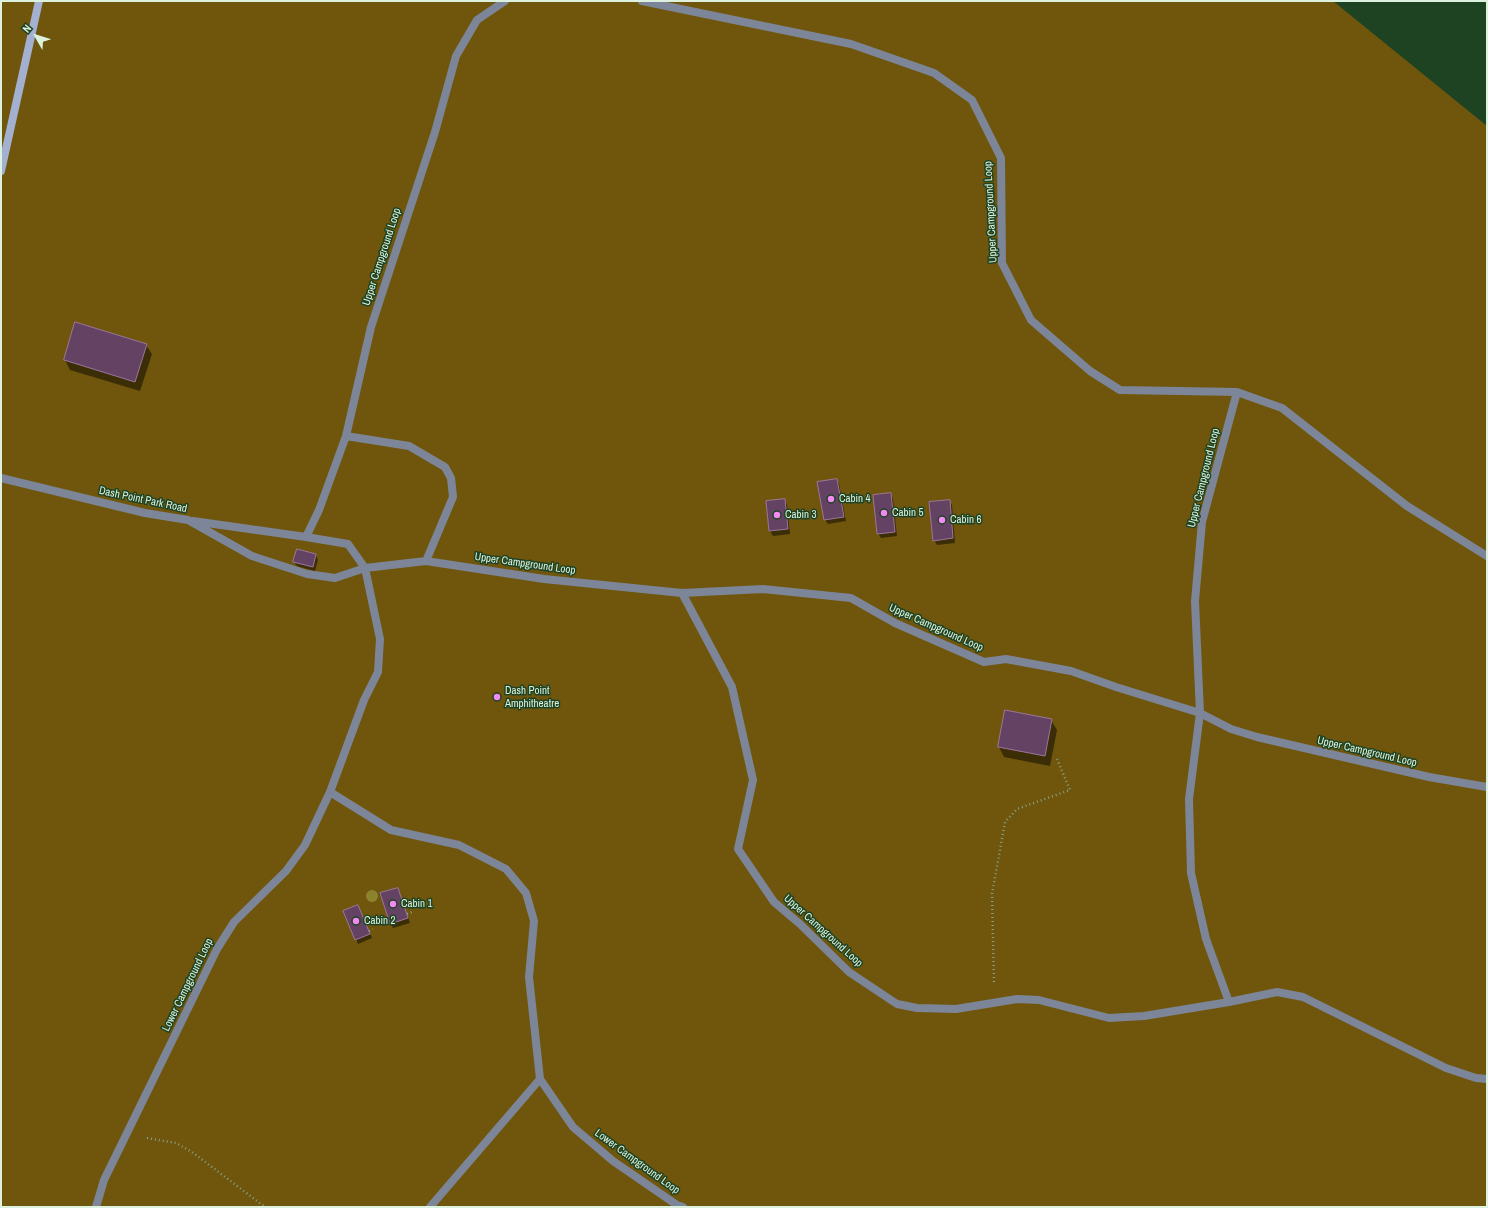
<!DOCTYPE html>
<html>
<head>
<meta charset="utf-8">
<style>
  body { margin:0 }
  #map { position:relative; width:1488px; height:1208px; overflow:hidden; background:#1d4323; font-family:"Archivo Narrow",sans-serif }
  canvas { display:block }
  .frame { position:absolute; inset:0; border:2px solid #ddf2de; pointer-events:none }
  .north { position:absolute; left:16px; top:16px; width:40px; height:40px; -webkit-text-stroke:3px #1d4323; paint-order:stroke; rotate:309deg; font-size:11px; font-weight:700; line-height:16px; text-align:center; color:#ddf2de }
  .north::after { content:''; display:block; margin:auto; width:14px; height:18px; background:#ddf2de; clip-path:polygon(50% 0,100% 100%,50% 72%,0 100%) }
</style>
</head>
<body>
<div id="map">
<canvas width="1488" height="1208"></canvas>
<div class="frame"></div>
<div class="north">N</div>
</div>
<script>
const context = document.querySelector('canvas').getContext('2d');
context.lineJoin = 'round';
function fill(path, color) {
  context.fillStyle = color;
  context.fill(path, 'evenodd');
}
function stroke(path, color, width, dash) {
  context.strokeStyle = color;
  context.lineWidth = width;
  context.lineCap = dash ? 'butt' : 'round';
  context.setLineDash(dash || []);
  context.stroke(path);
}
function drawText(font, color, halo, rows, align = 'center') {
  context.font = font + ' "Archivo Narrow",sans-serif';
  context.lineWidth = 3;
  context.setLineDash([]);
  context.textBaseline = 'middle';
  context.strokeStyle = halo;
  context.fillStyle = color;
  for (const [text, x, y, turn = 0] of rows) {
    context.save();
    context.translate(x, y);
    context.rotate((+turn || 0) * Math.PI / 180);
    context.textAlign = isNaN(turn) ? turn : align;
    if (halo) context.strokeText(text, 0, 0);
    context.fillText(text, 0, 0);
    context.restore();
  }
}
fill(new Path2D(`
  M1 1H1333L1487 126V1207H1Z`), '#6f560c');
fill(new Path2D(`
  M146 345 152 354 140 391 70 370 65 360Z
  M837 480 839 484 846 521 828 524 825 520 819 483Z
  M891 494 893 499 897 536 881 538 878 533Z
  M785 500 787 505 790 534 773 536 770 531 767 502Z
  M949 501 952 505 955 543 937 545 934 540Z
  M316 555 318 560 315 571 297 566 294 562Z
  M1051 720 1057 730 1050 766 1004 757 999 747Z
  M398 889 410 923 393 928 391 924Z
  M358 907 372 938 358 944 356 939Z`), '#0007');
const building = new Path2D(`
  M75 322 147 344 135 382 64 360Z
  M837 479 844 517 824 520 817 482Z
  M891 493 895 532 877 534 873 495Z
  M785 499 788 529 769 531 766 501Z
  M950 500 953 538 933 541 929 502Z
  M297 549 316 554 313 567 293 562Z
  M1005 710 1052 719 1045 756 998 747Z
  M398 888 408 918 390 924 380 893Z
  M358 905 370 934 355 940 343 911Z`);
fill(building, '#644264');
stroke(building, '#9b769a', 1);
stroke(new Path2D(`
  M407 914 412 912
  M369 931 373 929
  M994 982 992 894 1005 822 1017 809 1070 790 1057 759
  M147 1138 176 1143 192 1152 265 1207`), '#84a188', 2.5, [1, 3]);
stroke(new Path2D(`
  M642 1 851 44 934 73 972 100 1001 158 1002 263 1031 320 1090 371 1120 390 1237 392 1282 408 1407 506 1487 556
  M346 436 409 446 445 467 451 478 453 497 426 561
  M1 478 145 513 188 520 252 556 307 574 335 578 365 568 426 561 544 579 682 593 763 589 851 598 895 623 984 662 1006 659 1071 671 1116 687 1200 713 1231 729 1257 737 1429 777 1487 787
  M193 521 306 537 348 544 365 568 380 639 378 672 364 700 330 792
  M306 537 319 510 346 436 371 327 435 132 456 56 477 20 505 1
  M682 593 732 687 753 780 738 849 774 902 800 924 849 972 897 1004 917 1008 956 1009 1017 999 1039 1000 1109 1018 1144 1016 1229 1002 1277 992 1303 997 1446 1068 1476 1078 1487 1079
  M1229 1002 1206 939 1191 873 1189 799 1200 713 1195 601 1202 522 1237 392
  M96 1207 104 1180 217 949 234 922 286 871 305 845 330 792 391 830 459 845 506 869 526 893 534 921 529 977 540 1079 573 1127 613 1161 677 1205 683 1207
  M430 1207 540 1079`), '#7d8699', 8);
stroke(new Path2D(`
  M1 171 39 1`), '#a3b0d0', 8);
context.fillStyle = '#8c832f';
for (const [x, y] of [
  [372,896]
]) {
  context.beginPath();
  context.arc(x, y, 6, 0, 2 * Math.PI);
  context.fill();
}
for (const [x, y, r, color] of [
  [831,499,4,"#f38af2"],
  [884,513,4,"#f38af2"],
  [777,515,4,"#f38af2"],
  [942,520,4,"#f38af2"],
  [497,697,4,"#f38af2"],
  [393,904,4,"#f38af2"],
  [356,921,4,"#f38af2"]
]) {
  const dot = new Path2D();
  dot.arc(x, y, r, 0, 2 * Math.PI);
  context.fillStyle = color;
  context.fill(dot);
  stroke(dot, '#1d4323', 1.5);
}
drawText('11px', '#ddf2de', '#1d4323', [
  ["Upper Campground Loop",991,212,-93],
  ["Upper Campground Loop",382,257,-72],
  ["Upper Campground Loop",1204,478,-76],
  ["Dash Point Park Road",143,500,12],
  ["Upper Campground Loop",525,564,8],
  ["Upper Campground Loop",936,628,24],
  ["Upper Campground Loop",1367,752,13],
  ["Upper Campground Loop",823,931,42],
  ["Lower Campground Loop",188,985,-64],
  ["Lower Campground Loop",637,1162,36]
]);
drawText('11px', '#ddf2de', '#1d4323', [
  ["Cabin 4",839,499],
  ["Cabin 5",892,513],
  ["Cabin 3",785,515],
  ["Cabin 6",950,520],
  ["Dash Point",505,691],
  ["Amphitheatre",505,704],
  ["Cabin 1",401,904],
  ["Cabin 2",364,921]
], 'left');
</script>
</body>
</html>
